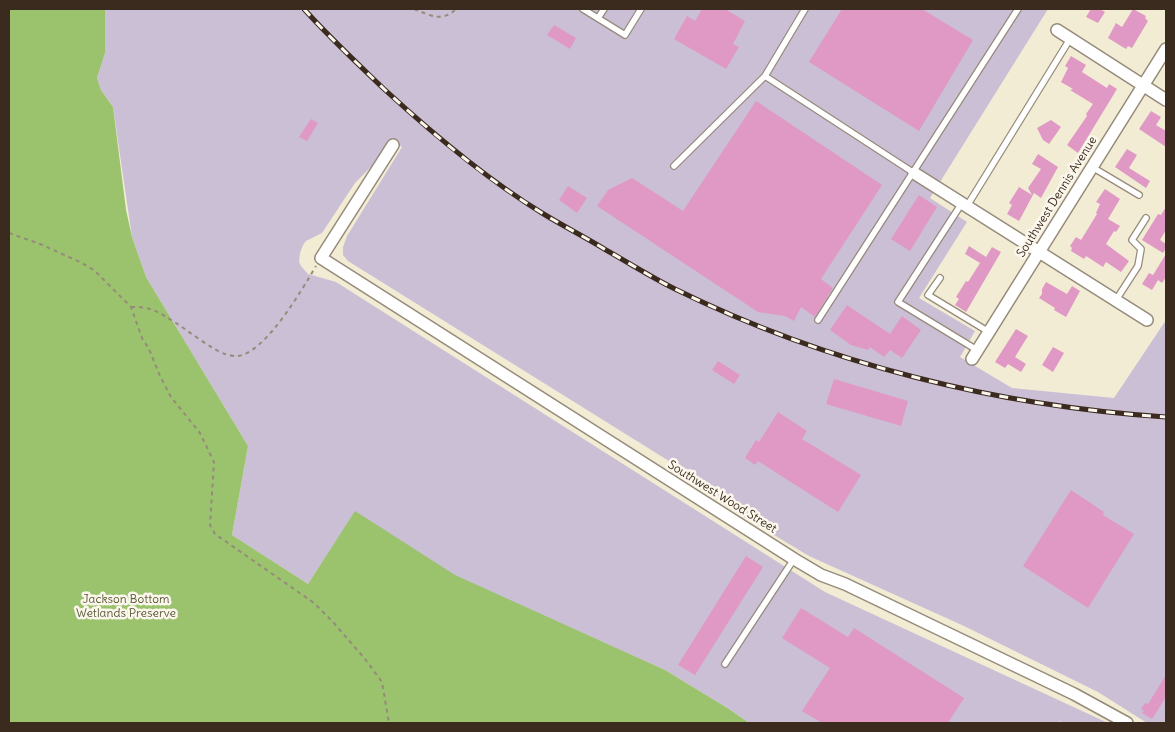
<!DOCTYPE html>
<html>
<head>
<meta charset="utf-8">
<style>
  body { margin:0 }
  #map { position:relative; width:1175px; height:732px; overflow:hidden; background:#f2ecd5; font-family:Delius,sans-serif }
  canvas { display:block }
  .frame { position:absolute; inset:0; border:10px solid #3b2a1e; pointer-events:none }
</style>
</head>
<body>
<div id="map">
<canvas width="1175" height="732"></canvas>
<div class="frame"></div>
</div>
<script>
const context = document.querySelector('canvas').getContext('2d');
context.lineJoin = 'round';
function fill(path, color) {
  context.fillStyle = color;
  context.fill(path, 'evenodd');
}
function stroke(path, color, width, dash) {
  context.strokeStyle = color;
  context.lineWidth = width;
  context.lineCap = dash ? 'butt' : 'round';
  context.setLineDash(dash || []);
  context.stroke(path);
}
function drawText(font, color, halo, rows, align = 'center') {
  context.font = font + ' Delius,sans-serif';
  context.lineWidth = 5;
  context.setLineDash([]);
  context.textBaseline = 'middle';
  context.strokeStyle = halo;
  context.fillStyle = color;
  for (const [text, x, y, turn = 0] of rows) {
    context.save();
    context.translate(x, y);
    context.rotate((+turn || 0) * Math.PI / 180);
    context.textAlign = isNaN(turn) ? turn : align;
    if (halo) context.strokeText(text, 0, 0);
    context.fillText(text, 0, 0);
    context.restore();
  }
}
fill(new Path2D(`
  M105 9H1048L930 198 967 222 919 298 975 331 960 357 1012 388 1114 398 1166 320V723H1147L1098 692 964 626 809 556 739 514 693 476 348 261 343 255V247L347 236 402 147 390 139 374 164 355 183 322 233 306 241 303 245 300 253 299 262 301 266 308 274 336 282 825 592 1108 723H1062L1060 721 1056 723H749L729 709 665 670 453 575 355 512 308 584 232 535 248 446 146 277 132 237 113 107 101 90 97 78 105 53Z`), '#cbbfd5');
fill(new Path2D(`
  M9 9H105V53L97 78 101 90 113 107 126 210 132 237 146 277 248 446 232 535 308 584 355 511 455 575 665 670 729 709 749 723H9Z`), '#9bc26d');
fill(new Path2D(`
  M702 9H725L745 21 733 44 739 47 726 69 674 39 687 16 695 21Z
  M842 9H922L973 40 919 131 809 62Z
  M1091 9H1100L1105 12 1098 23 1086 17Z
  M1133 9 1146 16 1145 18 1148 21 1132 48 1128 46 1126 49 1108 38 1116 23 1122 27Z
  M554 25 576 38 570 49 547 35Z
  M1071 56 1086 65 1082 72 1107 88 1109 84 1117 89 1078 153 1067 145 1087 116 1086 114 1093 104 1070 90 1073 89 1061 82 1068 68 1065 66Z
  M756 101 882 185 821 279 833 288 815 317 801 307 794 321 785 316 758 312 597 206 608 190 632 178 683 211Z
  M1151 111 1161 117 1156 125 1166 131V147L1139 129Z
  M311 119 318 123 307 141 299 137Z
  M1051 120 1061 127 1049 144 1043 140 1037 128Z
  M1127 149 1137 155 1129 168 1150 181 1146 188 1115 167Z
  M1038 154 1058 167 1041 198 1034 193 1019 221 1007 214 1012 205 1009 203 1019 187 1032 195 1028 188 1041 169 1032 164Z
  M568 186 587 198 577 213 559 200Z
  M1105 189 1120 199 1108 219 1120 226 1116 232 1114 231 1106 244 1129 261 1121 272 1106 262 1103 267 1086 256 1084 259 1071 251 1072 248 1070 246 1076 237 1081 240 1097 214 1096 213 1100 204 1096 202Z
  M919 195 937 207 910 251 891 239Z
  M1166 207V230L1160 240 1166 244V248L1163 253 1142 240 1158 214 1161 215Z
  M969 246 986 257 992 247 1001 252 966 312 955 305 959 299 956 297 966 281 968 282 980 263 965 254Z
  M1166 254V277L1162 283 1158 280 1152 290 1142 284 1149 273 1153 275Z
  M1046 282 1067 294 1072 286 1080 291 1066 317 1054 310 1055 308 1039 298 1042 294V289Z
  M847 305 890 334 902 316 921 330 902 358 890 350 884 357 870 347 868 350 851 345 830 330Z
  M1016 329 1028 336 1015 357 1026 364 1021 372 1008 364 1005 368 995 362Z
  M1053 347 1064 353 1053 372 1042 365Z
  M718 361 740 375 734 384 712 370Z
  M834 379 908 401 901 426 826 404Z
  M778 412 807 431 802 439 861 475 838 512 758 461 755 465 745 458 756 440 759 442Z
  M1071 490 1104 512 1103 515 1134 534 1088 608 1023 566Z
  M746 556 763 567 695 675 678 665Z
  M801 608 848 637 854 628 964 698 948 723H822L802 711 830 668 782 638Z
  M1166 675V697L1152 719 1142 713 1144 711 1141 709 1145 703 1148 704Z`), '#df99c4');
const lane = new Path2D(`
  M583 9 625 35 641 9
  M598 18 604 9
  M765 76 805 9
  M674 166 765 76 914 173
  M1092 167 1139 195
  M962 203 898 302 977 350
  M967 206 1070 39
  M940 278 928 295 989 332
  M1116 300 1138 266 1141 249 1132 240 1146 218
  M818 320 1018 9
  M725 664 794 559`);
const street = new Path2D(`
  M1057 30 1166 100
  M393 145 321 258 794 559 821 575 845 584 1074 694 1127 723
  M914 173 1147 320
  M972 359 1166 49`);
stroke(lane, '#968b7a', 8);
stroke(street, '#968b7a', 14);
stroke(new Path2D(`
  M414 9C430 15 442 23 456 9
  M9 233 40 244 80 262 94 270 131 307 142 338 149 349 160 376 171 397 200 433 214 462 210 525 215 534 314 603 333 622 365 659 382 682 389 723
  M131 307C151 306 160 313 176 323 187 330 214 351 225 354 228 355 233 356 236 356 264 356 303 288 316 266`), '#968b7a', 2, [4, 4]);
stroke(lane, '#fff', 5.5);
stroke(street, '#fff', 11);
const rail = new Path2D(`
  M304 9C329 37 357 63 384 89 433 134 485 178 542 213 563 226 585 237 606 250 629 263 651 277 675 289 827 364 997 406 1166 417`);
stroke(rail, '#3b2a1e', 5);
stroke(rail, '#fbf7ec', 3, [9]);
drawText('12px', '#3b2a1e', '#fbf7ec', [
  ["Southwest Dennis Avenue",1057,197,-58],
  ["Southwest Wood Street",722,497,32]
]);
drawText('12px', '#585836', '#fbf7ec', [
  ["Jackson Bottom",126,600],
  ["Wetlands Preserve",126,614]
]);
</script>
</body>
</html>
